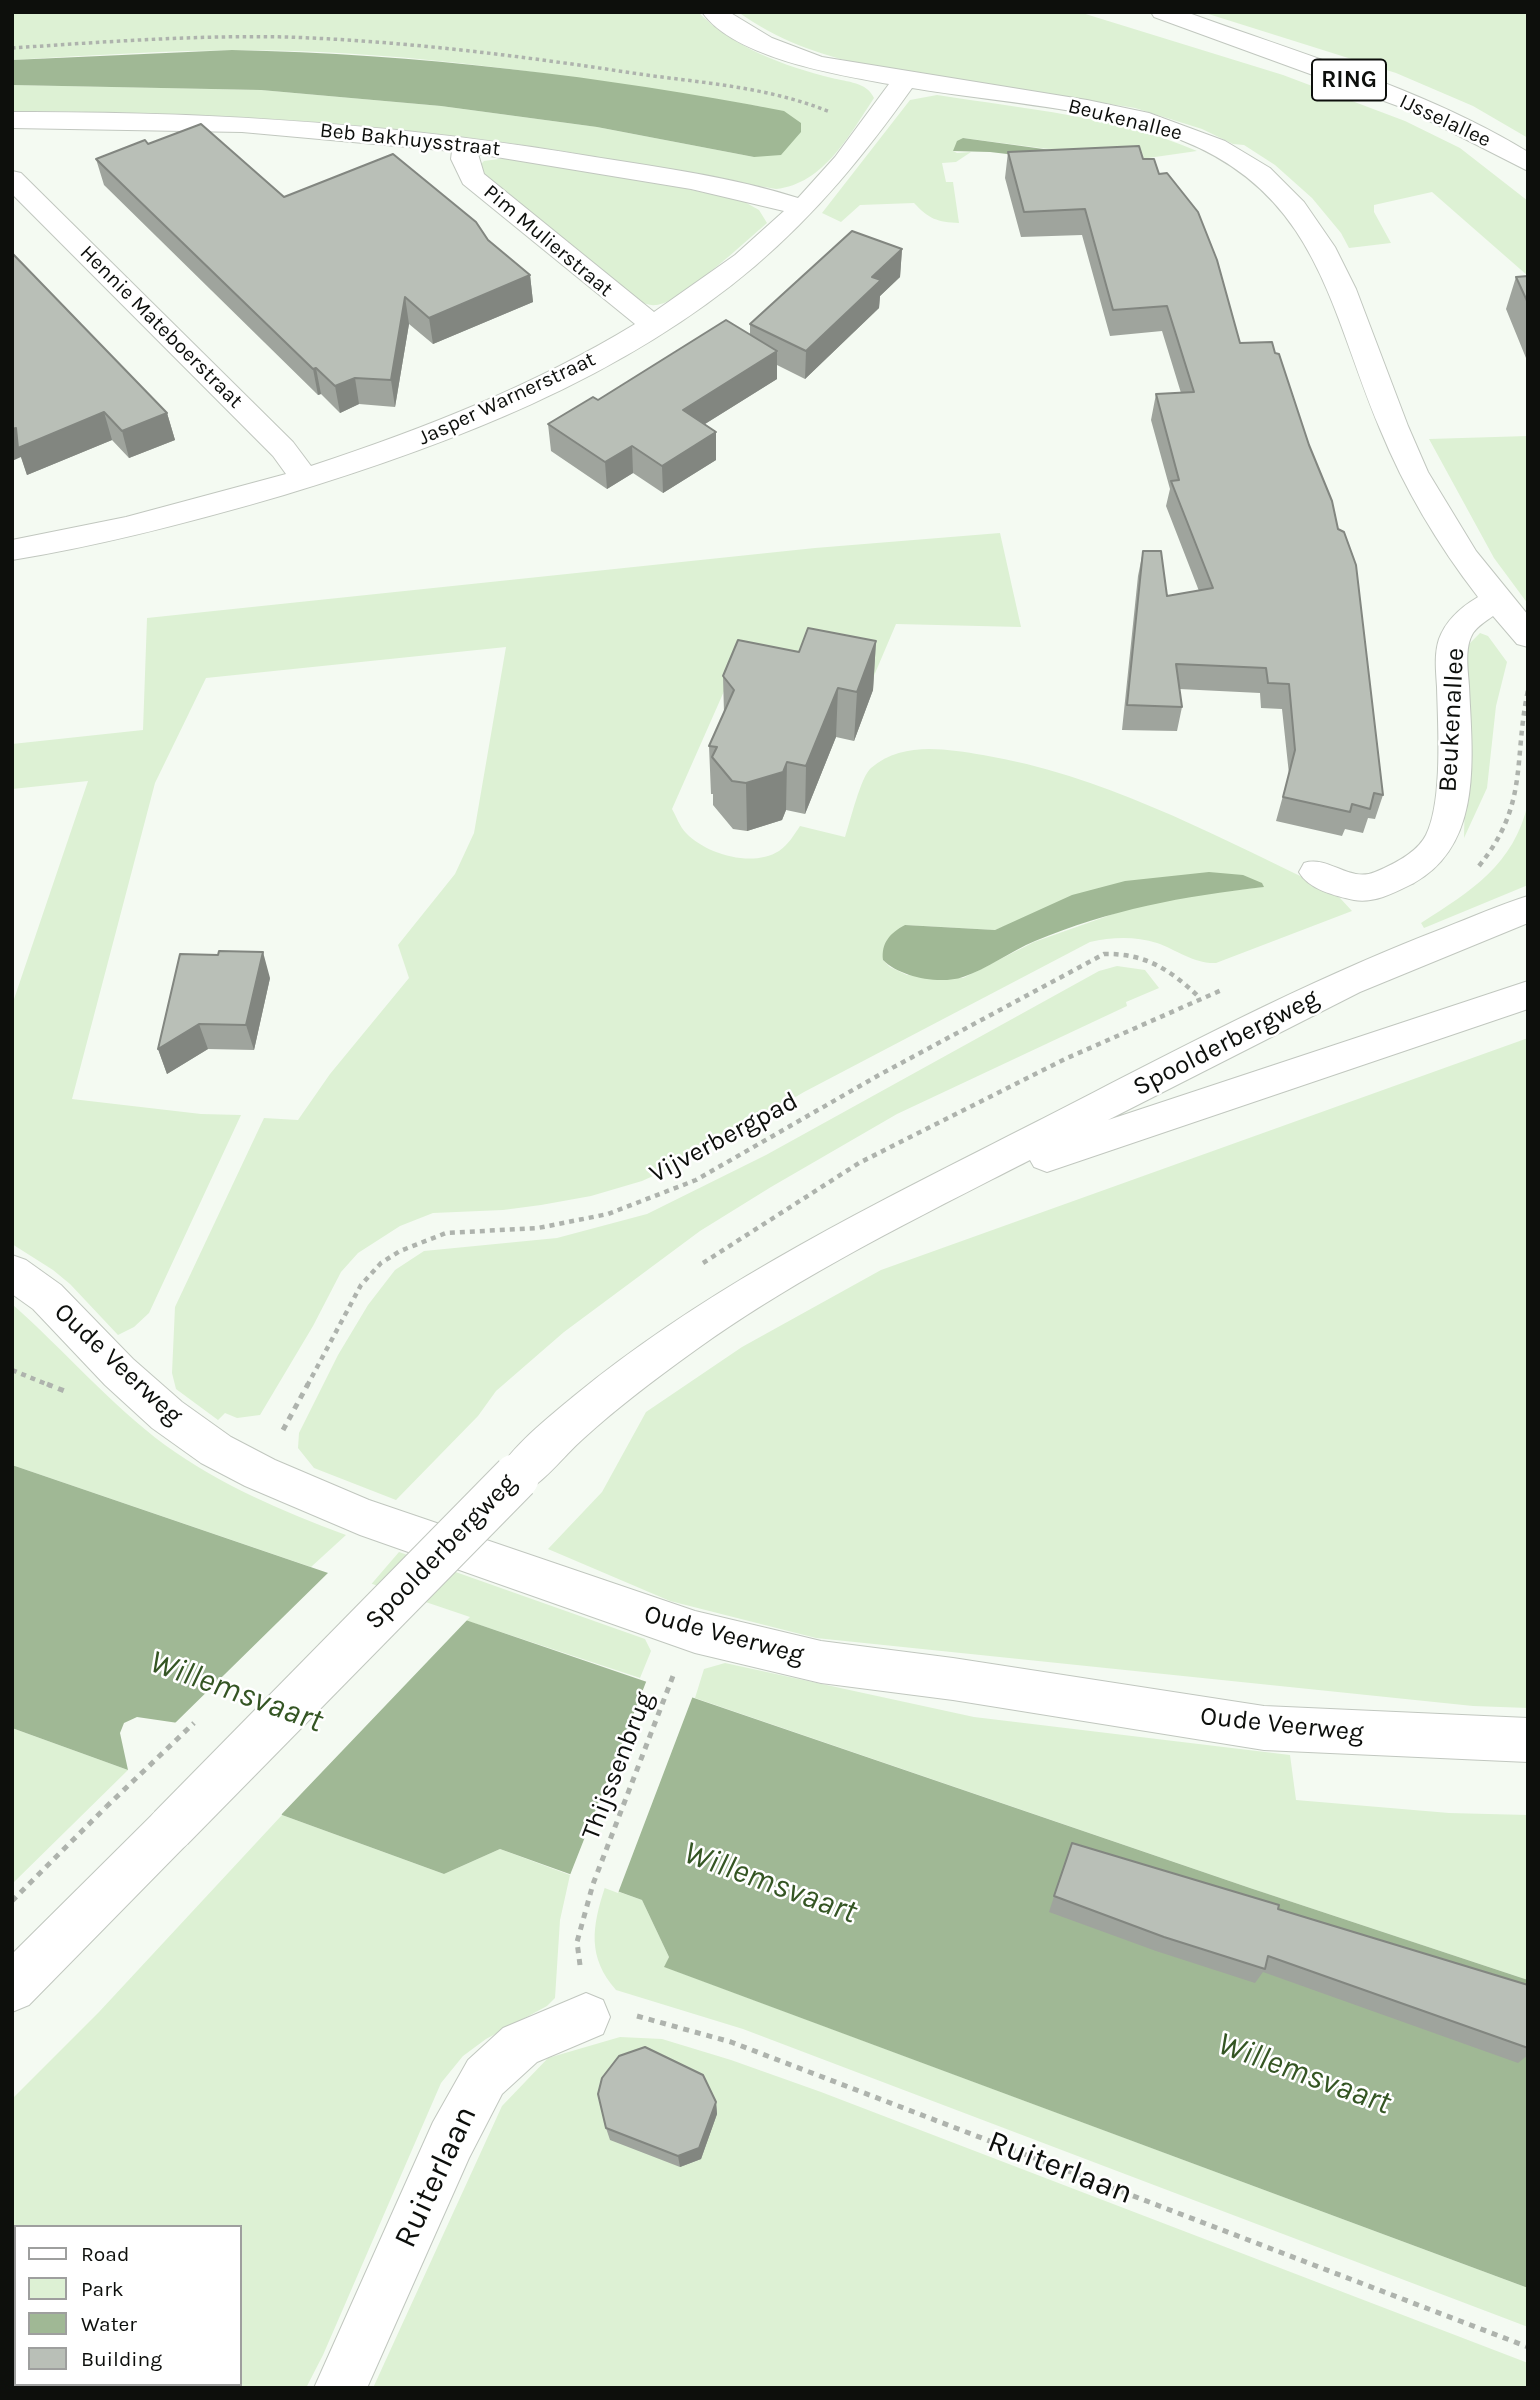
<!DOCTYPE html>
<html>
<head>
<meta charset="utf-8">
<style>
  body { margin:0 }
  #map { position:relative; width:1540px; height:2400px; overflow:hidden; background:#f4faf2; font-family:Karla,sans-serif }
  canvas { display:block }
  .frame { position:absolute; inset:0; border:14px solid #0d0f0c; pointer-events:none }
  .legend { position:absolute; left:14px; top:2225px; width:228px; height:161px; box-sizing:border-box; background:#fff; border:2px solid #9e9f9e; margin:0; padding:9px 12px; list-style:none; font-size:21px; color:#0d0f0c }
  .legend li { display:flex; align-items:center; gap:14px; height:35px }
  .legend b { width:35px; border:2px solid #9e9f9e }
</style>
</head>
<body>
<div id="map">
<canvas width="1540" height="2400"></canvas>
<div class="frame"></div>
<ul class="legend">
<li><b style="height:9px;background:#fff"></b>Road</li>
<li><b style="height:19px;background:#ddf1d4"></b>Park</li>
<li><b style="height:19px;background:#a0b895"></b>Water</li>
<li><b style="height:19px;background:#b9bfb7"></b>Building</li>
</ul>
</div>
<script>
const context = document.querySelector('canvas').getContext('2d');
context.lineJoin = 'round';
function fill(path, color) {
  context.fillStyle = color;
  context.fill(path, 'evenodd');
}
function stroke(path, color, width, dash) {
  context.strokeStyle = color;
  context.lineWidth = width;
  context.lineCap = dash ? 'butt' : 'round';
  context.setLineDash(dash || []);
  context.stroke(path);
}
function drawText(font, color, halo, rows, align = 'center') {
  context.font = font + ' Karla,sans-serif';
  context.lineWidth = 5;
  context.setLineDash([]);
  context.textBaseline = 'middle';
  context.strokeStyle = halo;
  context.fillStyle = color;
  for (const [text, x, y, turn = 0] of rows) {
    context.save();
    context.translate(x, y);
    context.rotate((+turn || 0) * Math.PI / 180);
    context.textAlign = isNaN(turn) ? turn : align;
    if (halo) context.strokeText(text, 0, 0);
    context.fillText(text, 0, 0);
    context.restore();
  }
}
fill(new Path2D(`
  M12 12H698C734 48 784 66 832 78 847 82 867 82 874 98 850 134 824 184 776 189 682 174 588 153 494 141 334 119 173 112 12 111V85L261 90 441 106 597 127 754 157 763 107C616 83 468 59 320 52 217 47 115 54 12 60Z
  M738 12H1079L1283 75 1405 121 1460 148 1528 201V276L1432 192 1374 205V212L1391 243 1349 248 1341 233 1312 198 1275 165 1244 145 1233 144 1202 129 1135 108 864 65C818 54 777 40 738 12Z
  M1202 12H1528V138L1473 106 1396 73Z
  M937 95C1025 109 1115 116 1197 151L1134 160 963 138 953 151 957 153 971 152 956 162 942 163 946 182H953L959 223C937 222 929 219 914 203L860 205 841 222 822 213 910 100Z
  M506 158 678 187 743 201 759 210 767 223C747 240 679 304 656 305 649 306 641 302 635 300L480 174 477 168 484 161Z
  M1528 436V604L1494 558 1429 439Z
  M1000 533 1021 627 896 624 873 678 729 680 672 809C676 816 680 827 686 833 706 854 752 868 779 851 788 845 794 835 800 826L845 837C850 822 861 776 871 768 903 741 945 749 983 755 1101 775 1206 831 1313 882L1340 898 1352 911 1216 963C1194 964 1177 950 1157 943 1135 936 1112 937 1090 942L804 1092 684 1162 642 1181 591 1196 541 1205 503 1210 433 1213 400 1226 358 1253 341 1272 313 1326 260 1415 237 1418 225 1413 218 1420 176 1389 172 1373 175 1307 264 1118 298 1120 330 1074 409 978 398 945 455 874 474 833 506 647 206 678 155 783 72 1099 201 1114 241 1115 149 1313 134 1327 118 1335 70 1284 53 1270 12 1244V1005L88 781 12 789V744L143 730 147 618 815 548ZM1262 883 1263 887 1193 895 1130 908 1034 942 963 978 907 975 890 967 883 960 905 925 995 930 1028 917Z
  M1480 633 1488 636 1507 662 1496 706 1487 788 1464 838 1468 645Z
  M1528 803V885L1424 928 1421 923C1471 891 1514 865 1528 803Z
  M1117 966 1145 970 1159 988 1126 1002 1127 1006 897 1114 771 1187 700 1231 564 1332 496 1391 478 1416 396 1500 314 1468 298 1448 299 1433 338 1355 368 1305 395 1270 424 1251 557 1238 647 1214 766 1155 1099 971Z
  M1528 1038V1708L1473 1706 816 1638 670 1601 548 1549 602 1492 646 1412 742 1347 881 1270Z
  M12 1304C64 1350 110 1404 165 1445 220 1485 282 1511 346 1535L311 1567 12 1465Z
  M399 1552 645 1639 651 1651 640 1678 368 1588Z
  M725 1663 974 1717 1290 1755 1296 1800 1449 1813 1528 1815V1980L1250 1888 695 1698 704 1669Z
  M12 1728 128 1770 12 1884Z
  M282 1815 444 1874 500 1849 570 1875 560 1920 555 1998 547 2006 486 2039 463 2056 441 2083 323 2355 306 2388H12V2099L99 2012ZM16 2227H240V2384H16Z
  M605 1887 642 1900 669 1957 665 1967 1528 2288V2327L743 2029 616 1990C587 1957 592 1927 605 1887Z
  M620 2037 662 2039 731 2060 821 2092 1528 2363V2388H373L502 2106 548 2058Z`), '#ddf1d4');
fill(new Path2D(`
  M232 50C417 54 603 76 784 111L801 123V132L781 155 754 157 597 127 441 106 261 90 12 85V60Z
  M963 138 1080 154 1084 163 990 152 953 151 957 141Z
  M1209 872 1243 875 1262 883 1264 887C1184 896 1109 910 1035 941 1011 951 987 969 963 977 939 985 900 977 883 960 881 943 890 933 905 925L995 930 1072 895 1125 881Z
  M12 1465 1250 1888 1528 1980V2288L664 1967 669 1957 642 1900 500 1849 444 1874 282 1815 266 1789 206 1734 178 1723 137 1717 124 1723 120 1733 128 1770 12 1728Z`), '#a0b895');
fill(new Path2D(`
  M331 1570 470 1617 279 1817 273 1811 263 1791 204 1736 172 1726Z
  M648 1677 694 1693 618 1893 570 1875Z`), '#f4faf2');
const street = new Path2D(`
  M702 12H729L772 38 822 57 1087 100 1149 113 1225 141 1270 168 1304 202 1335 247 1356 289 1408 426 1428 472 1476 551 1528 615V647L1517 644 1493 616C1486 621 1478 626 1473 633 1464 648 1468 670 1469 686 1472 755 1484 844 1414 883 1396 892 1374 904 1354 900 1335 896 1308 889 1299 872L1304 863C1329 855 1349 883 1375 872 1392 865 1417 853 1426 835 1443 801 1438 726 1437 687 1436 671 1434 654 1439 639 1446 620 1461 607 1478 597 1438 545 1405 490 1380 429 1330 310 1318 194 1181 140 1097 107 1001 103 912 88 865 154 817 213 755 266 622 379 449 445 284 495 195 521 104 545 12 560V540L126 517 286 474 273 456 12 194V171L21 173 293 442 311 466C423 429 533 386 635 324L463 184 451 159 452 151 242 132 12 128V112C208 111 402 124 595 157 663 168 732 177 798 198L835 157 889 84C838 75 734 58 702 12ZM478 154 691 189 784 211 735 255 654 312 484 174Z
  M12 1255 26 1260 61 1285 133 1359 182 1402 231 1437 275 1460 369 1500 695 1611 821 1641 953 1658 1264 1706 1528 1718V1762L1264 1750 953 1700 821 1683 695 1653 360 1535 245 1486 201 1463 152 1428 105 1385 33 1309 12 1294Z
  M586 1993 603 2000 610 2017 603 2034 537 2062 502 2094 469 2158 367 2388H314L433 2122 468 2060 503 2028Z`);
const secondary = new Path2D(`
  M1528 896V923L1360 992 1108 1120 1528 981V1009L1047 1172 1034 1167 1030 1160C917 1218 800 1275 697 1349 658 1377 619 1406 584 1438 562 1457 544 1485 516 1496L501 1490 495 1477C509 1448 549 1417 574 1396 714 1281 877 1203 1038 1121 1171 1053 1303 982 1444 928 1472 917 1499 905 1528 896Z
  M171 1805 187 1812 194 1828 187 1844 29 2005 12 2012V1954L155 1812Z`);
const primary = new Path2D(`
  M1151 12H1186C1301 54 1423 88 1528 152V171L1406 109 1154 17Z`);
stroke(street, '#c1c7bf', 2);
stroke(secondary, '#c1c7bf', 2);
stroke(primary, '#c1c7bf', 2);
stroke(new Path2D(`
  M12 48C103 42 195 35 287 37 405 41 522 56 639 74 703 83 769 87 830 112`), '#aeb3ad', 3.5, [3.5, 3.5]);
stroke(new Path2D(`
  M1479 866C1529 804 1513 762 1528 690
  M703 1263 859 1163 1065 1059 1224 989
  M12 1370 51 1386
  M307 1386 361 1285 381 1263 400 1251 446 1233 538 1228 608 1214 696 1180 879 1075 1104 954C1145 953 1171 970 1200 998`), '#aeb3ad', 4.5, [5, 5]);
stroke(new Path2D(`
  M47 1384 67 1392
  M283 1430 308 1384
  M12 1901 106 1807
  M580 1965 577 1942 593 1884 673 1676
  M637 2016 731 2042 1528 2347`), '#aeb3ad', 5, [6, 6]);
fill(street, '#fff');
fill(secondary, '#fff');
fill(primary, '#fff');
const secondaryBridge = new Path2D(`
  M171 1828 516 1477`);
stroke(secondaryBridge, '#c1c7bf', 48, []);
stroke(new Path2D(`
  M106 1807 194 1723`), '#aeb3ad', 5, [6, 6]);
stroke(secondaryBridge, '#fff', 46);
fill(new Path2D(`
  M148 144 284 197 488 240 530 275 533 302 433 344 409 324 395 407 359 404 340 413 321 394 318 395 104 185 96 159Z
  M1008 152 1143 159 1159 174 1240 343 1383 795 1375 819 1368 818 1363 833 1345 829 1342 836 1276 821 1289 774 1282 709 1261 708 1260 693 1179 689 1182 707 1177 731 1122 730 1138 576 1143 551 1167 596 1199 591 1166 506 1170 489 1151 420 1156 394 1181 393 1162 331 1110 336 1082 235 1021 237 1005 178Z
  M902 249 900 277 880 296 879 308 805 379 777 365V379L705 424 716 432V460L663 493 633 473 607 489 551 451 548 424 598 400 750 335V324Z
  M12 253 167 413 175 440 129 458 112 440 27 475 21 457Z
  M1528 276V358H1526L1506 309 1516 277Z
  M876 641 873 690 854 741 836 737 805 814 786 810 782 820 747 831 733 829 713 805V794H711L709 746 724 713 723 676 799 652Z
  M270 978 254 1050 208 1049 167 1074 158 1049Z
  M1066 1859 1278 1909 1528 1985V2055L1518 2063 1263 1972 1255 1983 1156 1951 1049 1912Z
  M716 2102 717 2114 701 2159 680 2167 610 2140 606 2128Z`), '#9fa49d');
fill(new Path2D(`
  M902 249 900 277 880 296 879 308 805 379 806 351 872 277Z
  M530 275 533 302 433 344 429 318Z
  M405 297 409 324 395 407 391 380Z
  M777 351V379L684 437 683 410Z
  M316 368 321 394 318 395 313 369Z
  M355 378 359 404 340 413 335 386Z
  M104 412 112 440 27 475 21 457 12 461V429L16 428Z
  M167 413 175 440 129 458 122 431Z
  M716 432V460L663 493 662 466Z
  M632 446 633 473 607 489 605 462Z
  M876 641 873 690 854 741 857 692Z
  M838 688 836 737 805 814 806 766Z
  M787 762 786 810 782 820 747 831 746 783Z
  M263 952 270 978 254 1050 246 1025Z
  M199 1024 208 1049 167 1074 158 1049Z
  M716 2102 717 2114 701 2159 680 2167 678 2156Z`), '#828680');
const building = new Path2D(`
  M201 124 284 197 393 154 476 222 488 240 530 275 429 318 405 297 391 380 355 378 335 386 316 368 313 369 96 159 145 140 148 144Z
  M1139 146 1143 159H1154L1159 174 1167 173 1198 212 1217 260 1240 343 1272 342 1275 353 1279 354 1309 445 1332 501 1338 529 1344 532 1356 565 1383 795 1374 793 1370 809 1352 804 1350 812 1283 797 1295 750 1289 684 1268 683 1266 668 1176 664 1182 707 1127 705 1143 551H1161L1167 596 1213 588 1171 481 1179 480 1156 394 1194 392 1167 306 1113 310 1085 209 1024 212 1008 152Z
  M852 231 902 249 872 277 881 280 806 351 750 324Z
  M12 253 167 413 122 431 104 412 18 448 16 428 12 429Z
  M1528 276V303L1516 277Z
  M726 320 777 351 683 410 716 432 662 466 632 446 605 462 548 424 593 397 598 400Z
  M808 628 876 641 857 692 838 688 806 766 787 762 783 772 746 783 732 781 712 757 717 747 709 746 734 690 723 676 738 640 799 652Z
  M219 951 263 952 246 1025 199 1024 158 1049 180 954 218 955Z
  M1072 1843 1279 1905 1278 1909 1528 1985V2048L1268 1956 1265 1969 1164 1937 1054 1896Z
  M645 2047 703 2075 716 2102 699 2148 678 2156 606 2128 598 2094 602 2078 619 2056Z`);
fill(building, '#b9bfb7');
stroke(building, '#828680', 2);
drawText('21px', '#0d0f0c', '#fff', [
  ["Beukenallee",1125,120,14],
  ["IJsselallee",1445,121,25],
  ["Beb Bakhuysstraat",410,140,6],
  ["Pim Mulierstraat",548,241,40],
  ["Hennie Mateboerstraat",161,327,45],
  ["Jasper Warnerstraat",507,399,-25]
]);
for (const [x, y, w] of [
  [1349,80,74]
]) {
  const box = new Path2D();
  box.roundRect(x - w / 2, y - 20.5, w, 41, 5);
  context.fillStyle = '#fff';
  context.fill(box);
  stroke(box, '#0d0f0c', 2);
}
drawText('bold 24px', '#0d0f0c', null, [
  ["RING",1349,80]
]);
drawText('26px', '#0d0f0c', '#fff', [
  ["Beukenallee",1452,720,-87],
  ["Spoolderbergweg",1226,1043,-27],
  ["Vijverbergpad",724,1138,-28],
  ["Oude Veerweg",118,1364,43],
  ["Spoolderbergweg",441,1552,-46],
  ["Oude Veerweg",724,1635,15],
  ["Oude Veerweg",1282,1725,6],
  ["Thijssenbrug",618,1766,-69]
]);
drawText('32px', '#0d0f0c', '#fff', [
  ["Ruiterlaan",1060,2168,21],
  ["Ruiterlaan",436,2177,-65]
]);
drawText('italic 33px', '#345523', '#fff', [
  ["Willemsvaart",236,1692,20],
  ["Willemsvaart",770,1883,20],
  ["Willemsvaart",1304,2074,20]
]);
</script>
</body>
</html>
